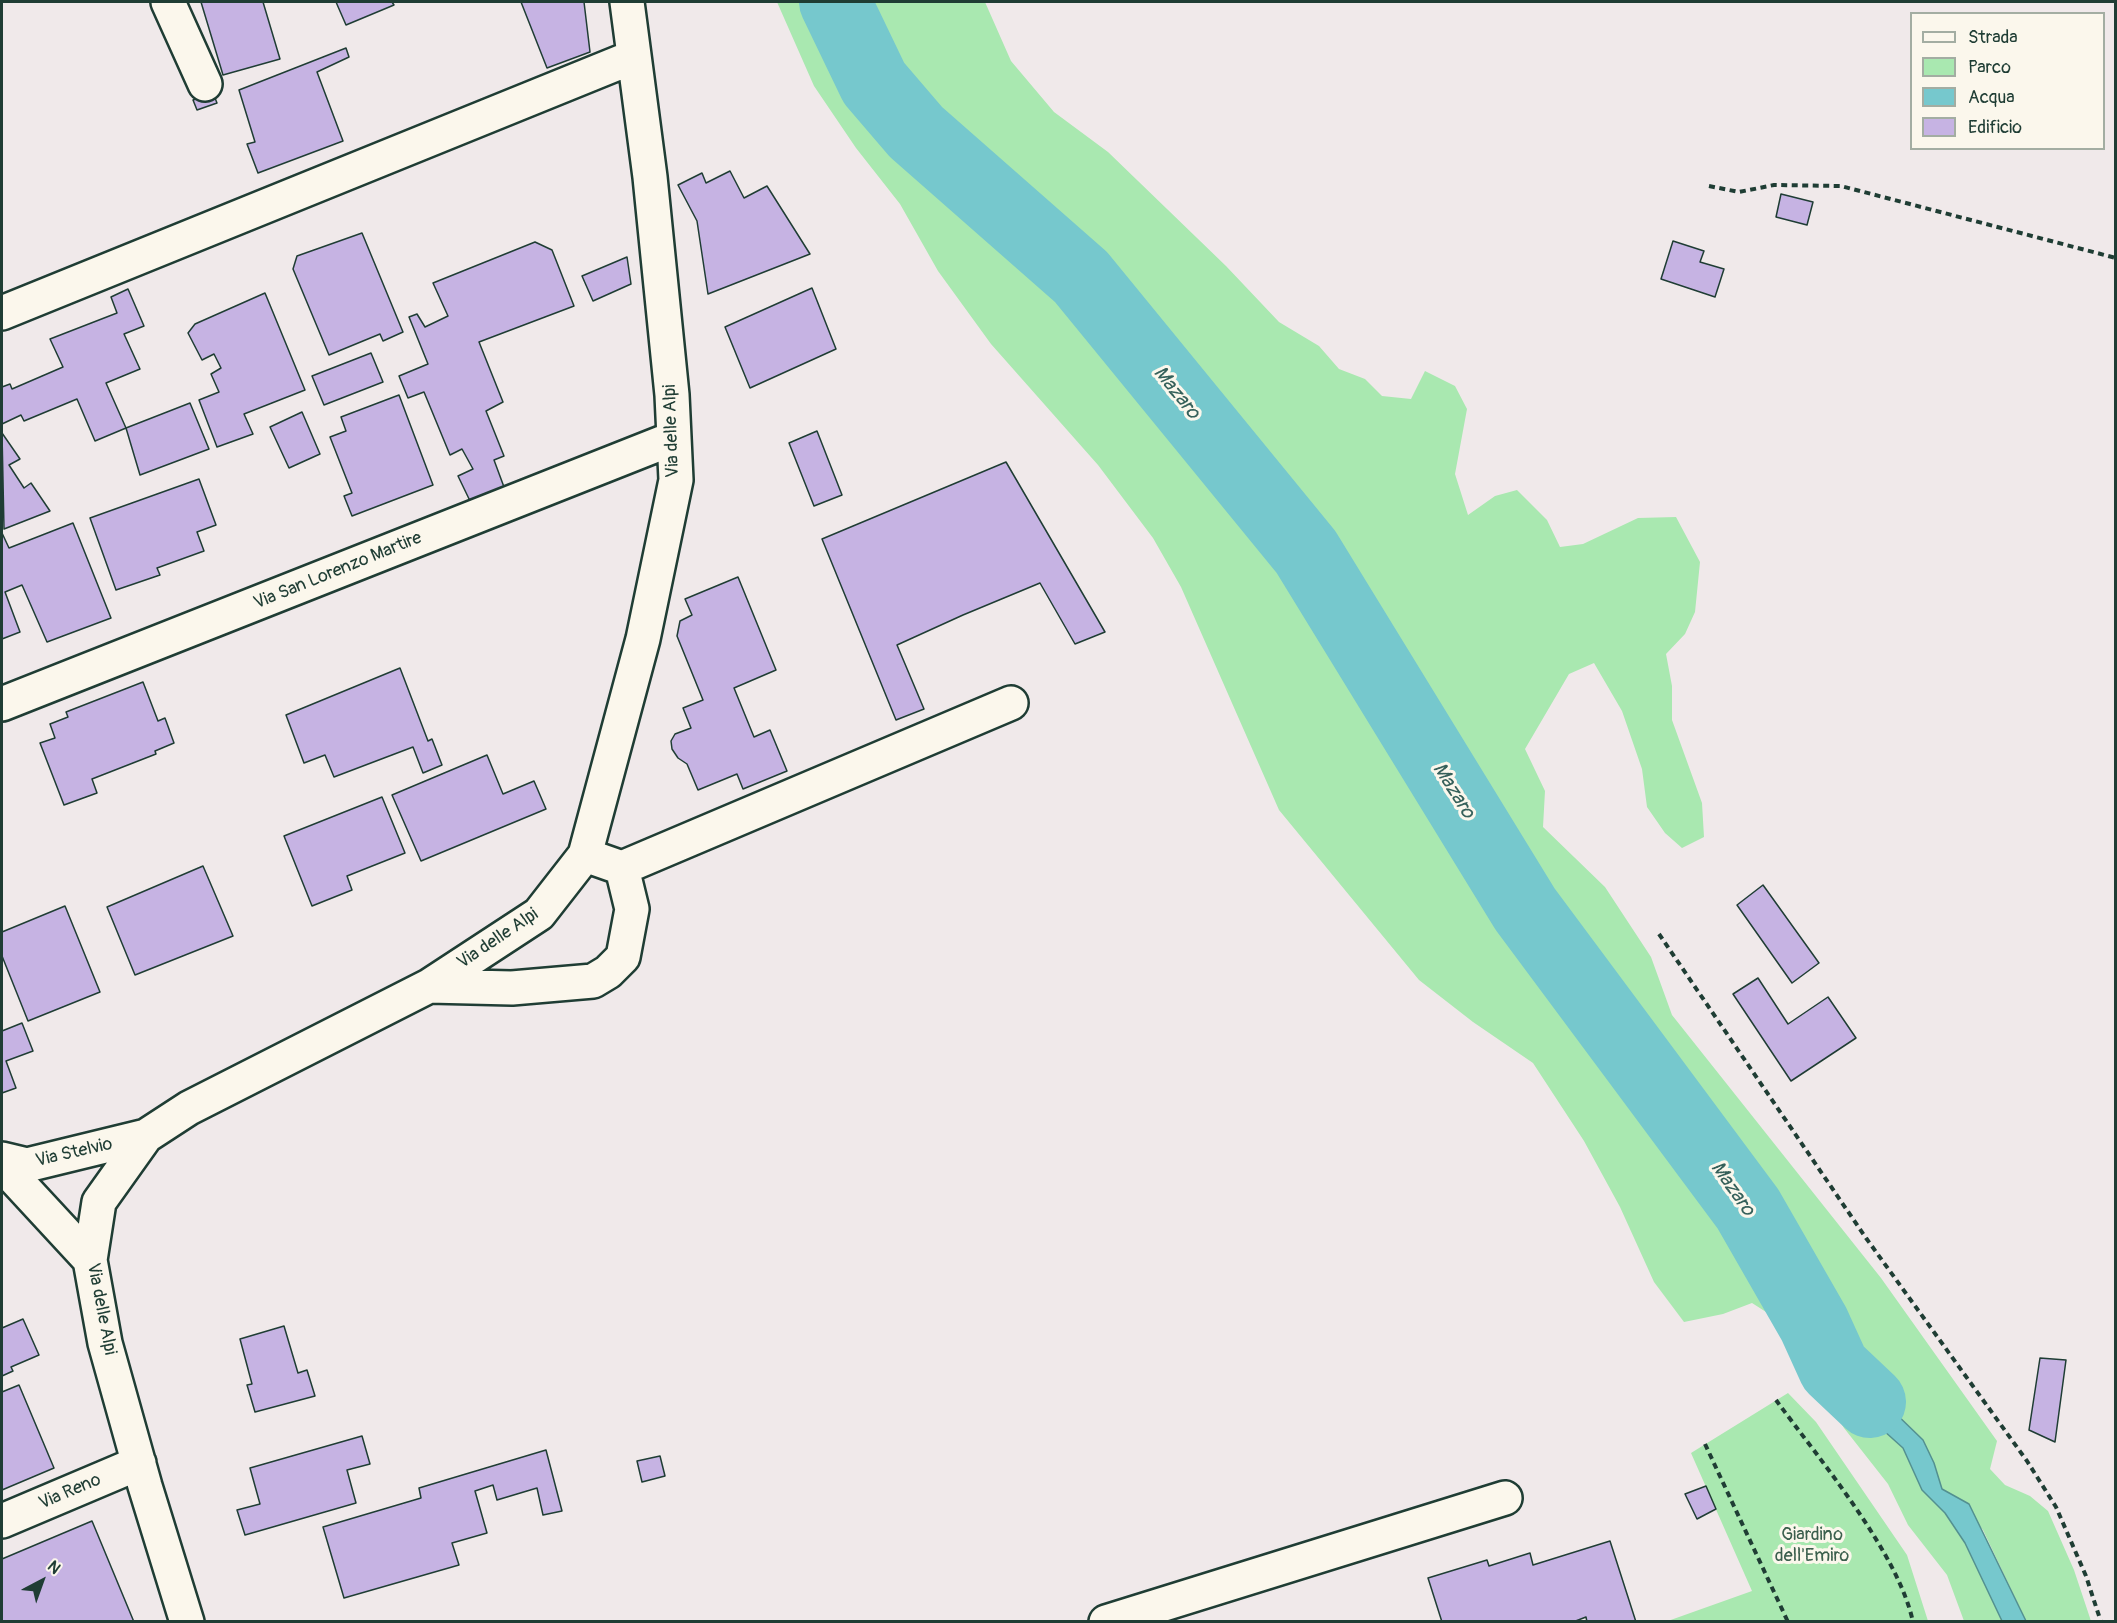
<!DOCTYPE html>
<html>
<head>
<meta charset="utf-8">
<style>
  body { margin:0 }
  #map { position:relative; width:2117px; height:1623px; overflow:hidden; background:#f0e9ea; font-family:Pangolin,sans-serif }
  canvas { display:block }
  .frame { position:absolute; inset:0; border:3px solid #1f3d34; pointer-events:none }
  .legend { position:absolute; left:1910px; top:12px; width:195px; height:138px; box-sizing:border-box; background:#fbf7ec; border:2px solid #a3ada2; margin:0; padding:8px 10px; list-style:none; font-size:18px; color:#1f3d34 }
  .legend li { display:flex; align-items:center; gap:12px; height:30px }
  .legend b { width:30px; border:2px solid #a3ada2 }
  .north { position:absolute; left:12px; top:1551px; width:60px; height:60px; -webkit-text-stroke:4px #fbf7ec; paint-order:stroke; rotate:41deg; font-size:16px; font-weight:700; line-height:24px; text-align:center; color:#1f3d34 }
  .north::after { content:''; display:block; margin:auto; width:21px; height:27px; background:#1f3d34; clip-path:polygon(50% 0,100% 100%,50% 72%,0 100%) }
</style>
</head>
<body>
<div id="map">
<canvas width="2117" height="1623"></canvas>
<div class="frame"></div>
<ul class="legend">
<li><b style="height:8px;background:#fbf7ec"></b>Strada</li>
<li><b style="height:16px;background:#a9e8b0"></b>Parco</li>
<li><b style="height:16px;background:#76c8cd"></b>Acqua</li>
<li><b style="height:16px;background:#c6b3e3"></b>Edificio</li>
</ul>
<div class="north">N</div>
</div>
<script>
const context = document.querySelector('canvas').getContext('2d');
context.lineJoin = 'round';
function fill(path, color) {
  context.fillStyle = color;
  context.fill(path, 'evenodd');
}
function stroke(path, color, width, dash) {
  context.strokeStyle = color;
  context.lineWidth = width;
  context.lineCap = dash ? 'butt' : 'round';
  context.setLineDash(dash || []);
  context.stroke(path);
}
function drawText(font, color, halo, rows, align = 'center') {
  context.font = font + ' Pangolin,sans-serif';
  context.lineWidth = 6;
  context.setLineDash([]);
  context.textBaseline = 'middle';
  context.strokeStyle = halo;
  context.fillStyle = color;
  for (const [text, x, y, turn = 0] of rows) {
    context.save();
    context.translate(x, y);
    context.rotate((+turn || 0) * Math.PI / 180);
    context.textAlign = isNaN(turn) ? turn : align;
    if (halo) context.strokeText(text, 0, 0);
    context.fillText(text, 0, 0);
    context.restore();
  }
}
fill(new Path2D(`
  M777 2H985L1011 61 1054 112 1108 152 1226 266 1279 322 1319 346 1339 369 1365 379 1382 396 1411 399 1425 371 1455 386 1467 409 1455 474 1468 515 1495 496 1517 490 1547 520 1560 547 1583 544 1638 518 1676 517 1700 562 1695 612 1685 634 1666 654 1672 686V720L1702 803 1704 837 1682 848 1665 833 1647 807 1642 769 1622 711 1594 663 1569 674 1525 749 1545 791 1543 827 1605 887 1651 957 1672 1015 1881 1278 1997 1441 1990 1469 2005 1485 2030 1496 2048 1511 2074 1570 2091 1621H2026L1983 1530 1954 1497 1942 1489 1923 1440 1890 1408 1879 1390 1849 1372 1841 1346 1815 1325 1847 1393 1863 1412 1903 1448 1922 1490 1945 1513 1965 1543 2002 1621H1964L1947 1575 1908 1525 1888 1484 1844 1428 1814 1377 1797 1356 1788 1326 1752 1303 1723 1314 1684 1322 1654 1282 1620 1207 1584 1141 1533 1063 1473 1022 1419 980 1279 810 1181 587 1153 538 1098 465 991 344 938 271 900 204 856 148 814 86Z
  M1788 1393 1816 1422 1907 1555 1928 1621 1665 1622 1752 1591 1691 1453Z`), '#a9e8b0');
const water = new Path2D(`
  M1814 1324 1841 1346 1849 1372 1879 1390 1890 1408 1923 1440 1934 1463 1942 1489 1969 1504 2026 1621H2002L1965 1543 1945 1513 1922 1490 1903 1448 1863 1412 1827 1373 1819 1352Z`);
fill(water, '#76c8cd');
stroke(water, '#539090', 1.5);
stroke(new Path2D(`
  M835 2 874 83 916 132 1081 277 1306 552 1525 909 1748 1209 1814 1324 1834 1368 1870 1402`), '#76c8cd', 72);
const building = new Path2D(`
  M201 2H263L280 59 223 75Z
  M336 2H392L394 5 346 25Z
  M521 2H584L590 52 547 68Z
  M346 48 349 57 317 72 343 141 258 173 247 144 255 142 239 90Z
  M213 93 217 103 197 110 193 100Z
  M730 171 744 198 767 186 810 254 708 294 697 221 678 185 702 173 706 183Z
  M1781 194 1813 202 1807 225 1776 217Z
  M362 233 403 332 383 341 380 334 329 355 293 269 297 256Z
  M1673 241 1704 251 1700 262 1724 269 1715 297 1661 279Z
  M535 242 552 250 574 306 479 342 503 402 486 411 504 456 494 460 504 487 471 503 458 476 473 469 462 449 450 455 424 392 408 398 399 376 428 364 409 317 417 314 425 327 448 316 433 283Z
  M627 257 631 284 593 301 582 276Z
  M812 288 836 349 750 388 725 327Z
  M128 289 144 326 124 334 140 369 106 383 126 428 95 441 77 399 24 421 21 415 2 424V387L10 384 12 389 63 367 50 339 117 313 111 297Z
  M265 293 305 390 244 414 253 434 217 447 199 400 219 392 211 374 221 368 214 354 202 360 188 333 195 324Z
  M371 353 383 382 324 405 312 376Z
  M399 395 433 485 352 516 344 496 352 493 330 437 346 431 341 417Z
  M190 403 209 449 140 475 126 428Z
  M302 412 320 454 289 468 270 427Z
  M817 431 842 495 814 506 789 443Z
  M2 433 20 459 9 465 24 488 31 483 50 511 4 529Z
  M1006 462 1105 632 1075 644 1040 583 963 615 897 645 924 709 896 720 822 539Z
  M199 479 216 525 197 532 204 551 157 568 160 575 116 590 90 518Z
  M73 523 111 618 47 642 22 585 5 592 20 632 2 639V533L9 548Z
  M738 577 776 670 734 688 754 737 770 730 787 771 743 789 737 774 698 790 687 764 678 758 672 749 671 741 675 734 691 728 683 708 703 700 677 636 680 621 692 615 685 599Z
  M400 668 428 741 432 739 442 765 423 773 413 747 334 777 325 755 304 763 286 715Z
  M143 682 158 721 165 718 174 743 155 751 156 754 92 779 97 793 64 805 40 743 55 738 50 724 68 717 66 712Z
  M487 755 503 794 534 781 546 809 421 861 392 795Z
  M382 797 405 853 347 876 352 890 312 906 284 836Z
  M203 866 233 936 135 975 107 907Z
  M1763 885 1819 963 1792 983 1737 905Z
  M65 906 100 992 28 1021 2 956V932Z
  M1758 978 1788 1024 1828 997 1856 1038 1791 1081 1733 994Z
  M22 1023 33 1051 6 1061 16 1088 2 1093V1031Z
  M23 1319 39 1355 11 1367 13 1371 2 1376V1328Z
  M284 1326 298 1373 307 1370 315 1396 255 1412 247 1385 252 1384 240 1339Z
  M2040 1358 2066 1360 2055 1442 2029 1430Z
  M19 1385 54 1468 2 1490V1392Z
  M362 1436 370 1464 347 1470 356 1503 245 1535 237 1510 260 1504 250 1468Z
  M546 1450 562 1511 543 1515 537 1488 497 1500 493 1485 475 1491 487 1533 452 1543 459 1565 344 1598 323 1527 421 1498 419 1488Z
  M660 1456 665 1476 642 1482 637 1461Z
  M1706 1486 1716 1509 1697 1519 1685 1494Z
  M92 1521 134 1622H2V1559Z
  M1610 1541 1636 1622H1587L1586 1617 1573 1622H1442L1428 1578 1487 1560 1489 1566 1530 1553 1533 1565Z`);
fill(building, '#c6b3e3');
stroke(building, '#1f3d34', 1.5);
const street = new Path2D(`
  M168 2 205 84
  M2 313 633 57
  M2 704 674 438
  M585 855 622 868 1011 703
  M429 986 512 988 593 981 608 972 623 957 632 909 622 868
  M2 1159 27 1165 146 1136
  M2 1165 90 1260
  M2 1521 139 1463
  M187 1622 145 1486 105 1343 90 1260 99 1202 146 1136 189 1108 429 986 539 914 585 855 643 639 676 480 672 395 650 177 627 2
  M1106 1622 1505 1498`);
stroke(street, '#1f3d34', 38);
stroke(new Path2D(`
  M1709 186 1739 192 1774 185 1841 186 2116 258
  M1659 934 1866 1238 2027 1461 2056 1507 2086 1576 2101 1622
  M1776 1400C1819 1459 1898 1552 1913 1622
  M1705 1444 1788 1622`), '#1f3d34', 4, [6, 4.5]);
stroke(street, '#fbf7ec', 33);
drawText('18px', '#1f3d34', '#fbf7ec', [
  ["Via delle Alpi",672,431,-92],
  ["Via San Lorenzo Martire",338,571,-22],
  ["Via delle Alpi",498,939,-34],
  ["Via Stelvio",74,1153,-13],
  ["Via delle Alpi",101,1309,79],
  ["Via Reno",70,1492,-23]
]);
drawText('18px', '#3b5f4d', '#fbf7ec', [
  ["Giardino",1812,1535],
  ["dell'Emiro",1812,1556]
]);
drawText('italic 20px', '#35605a', '#fbf7ec', [
  ["Mazaro",1176,393,51],
  ["Mazaro",1453,791,58],
  ["Mazaro",1732,1189,55]
]);
</script>
</body>
</html>
